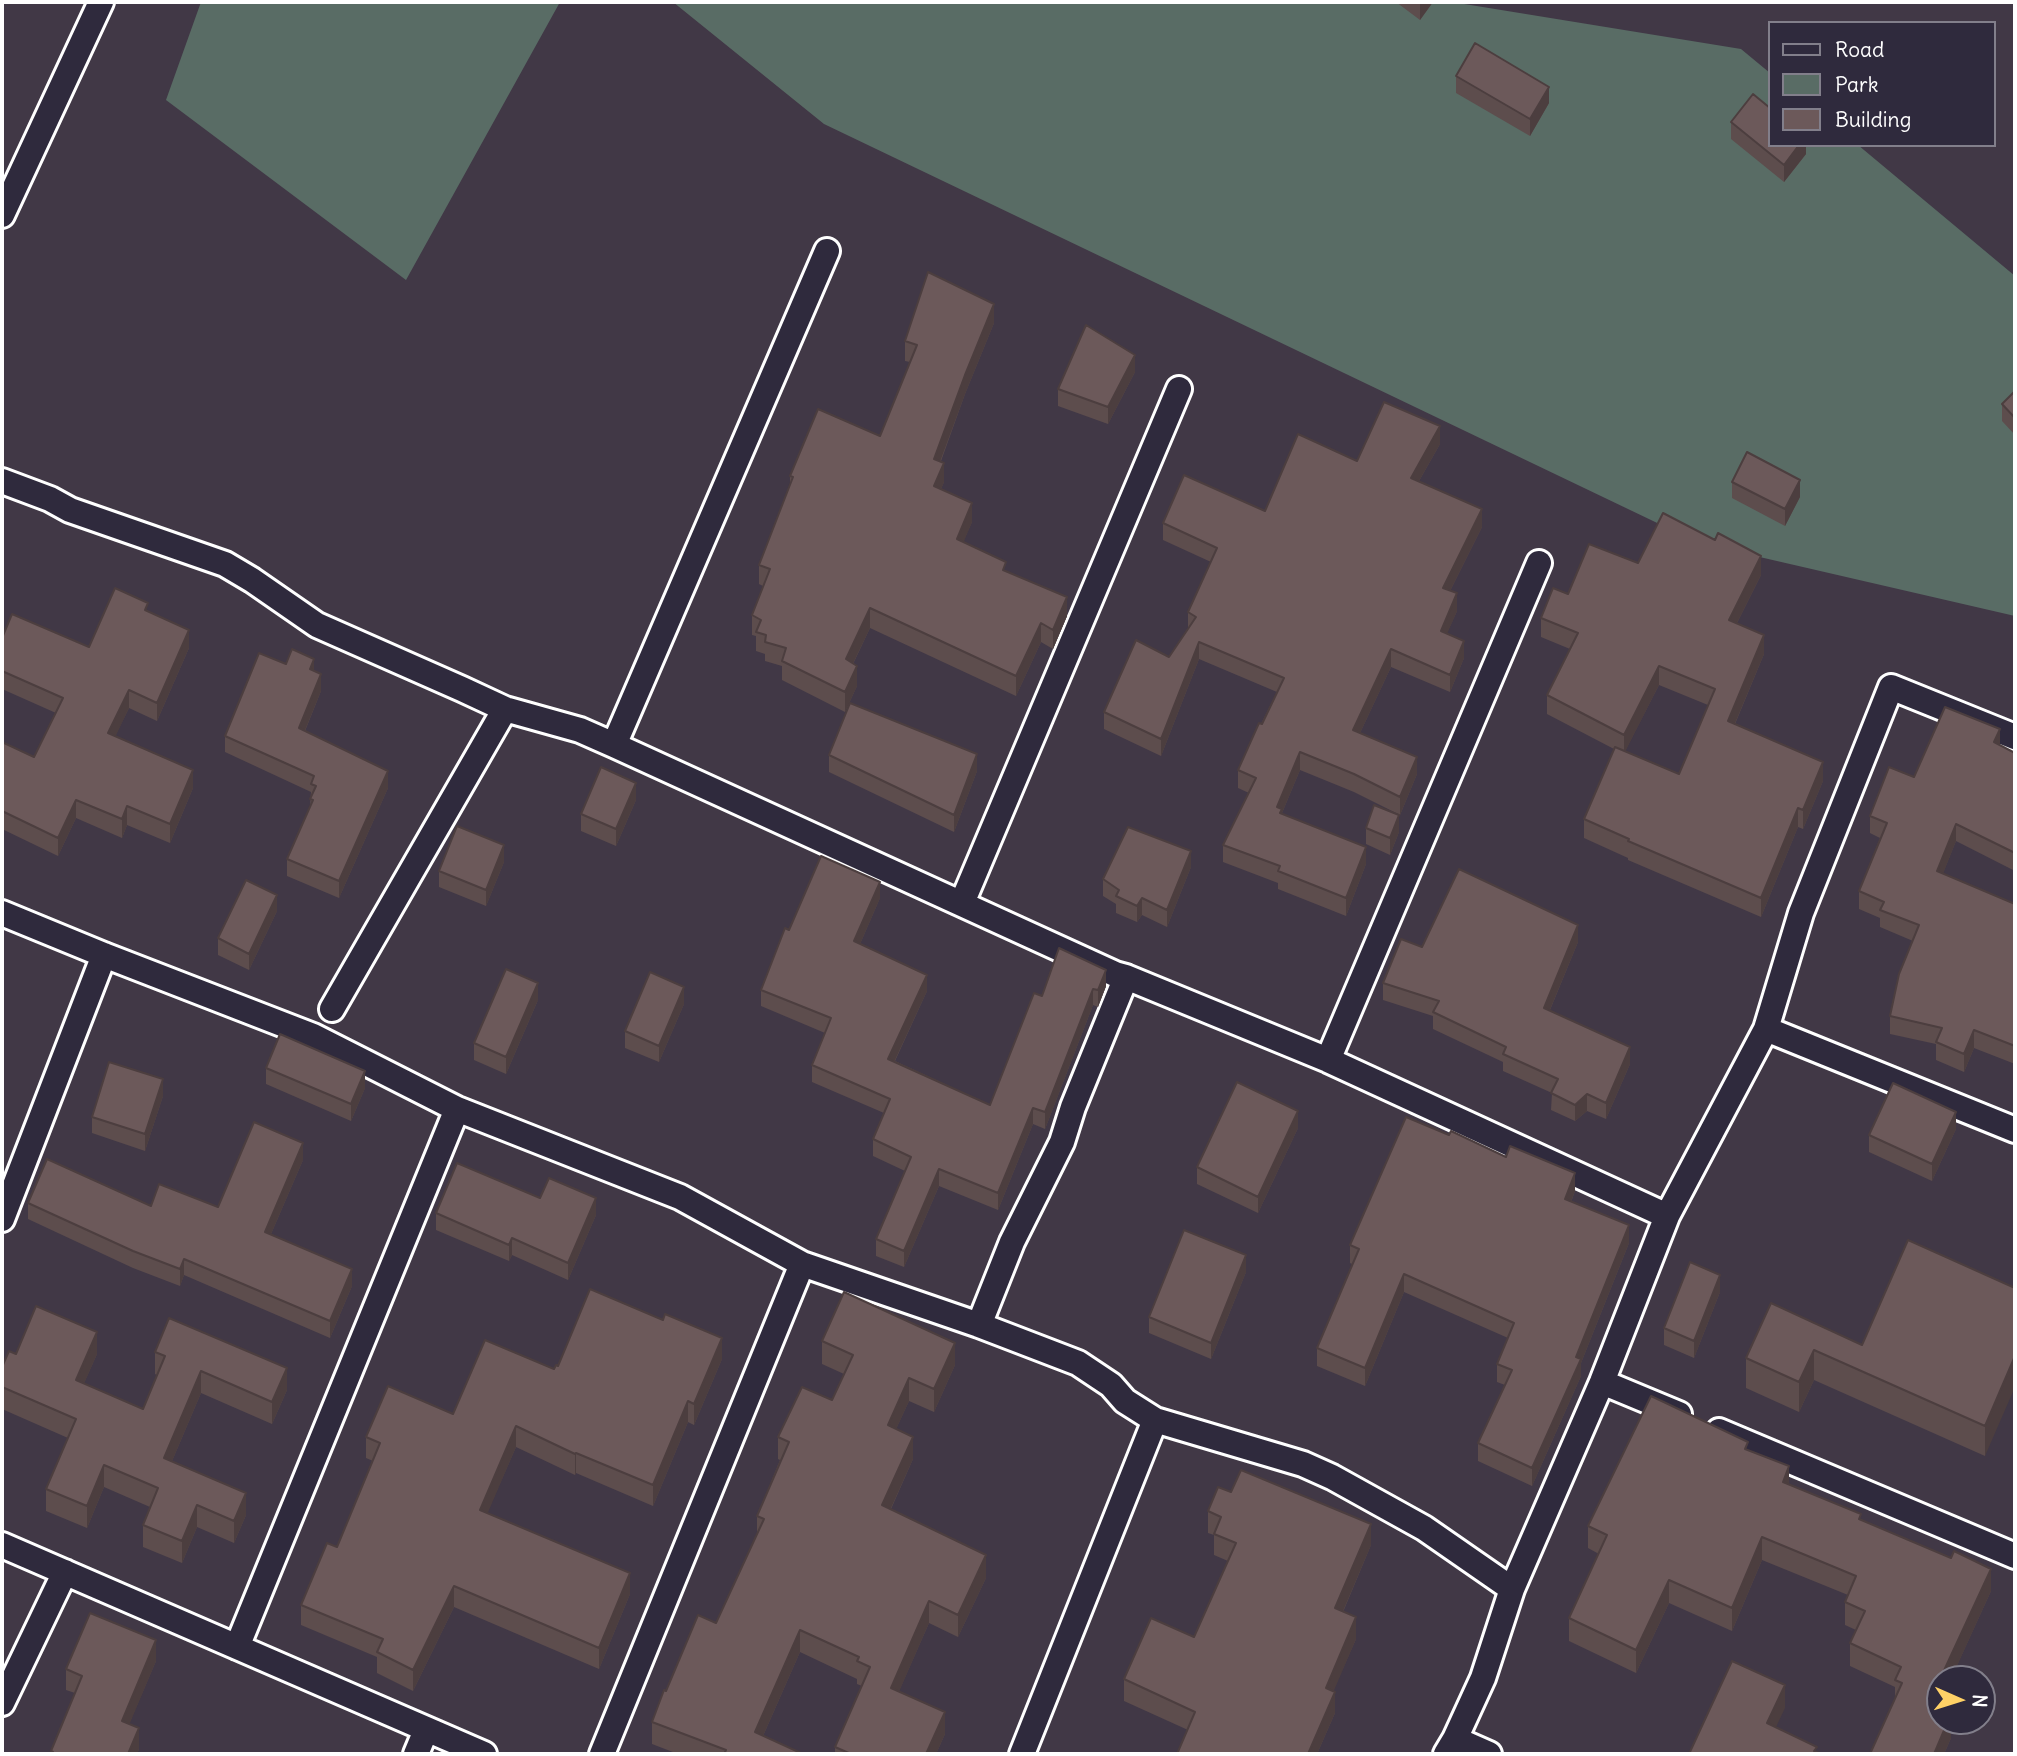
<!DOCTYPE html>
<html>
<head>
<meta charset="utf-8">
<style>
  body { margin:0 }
  #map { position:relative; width:2017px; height:1756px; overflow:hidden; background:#413846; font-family:Delius,sans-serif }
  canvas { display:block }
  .frame { position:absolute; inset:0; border:4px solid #fff; pointer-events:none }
  .legend { position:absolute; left:1768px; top:21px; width:228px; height:126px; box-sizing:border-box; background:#2f2a3d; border:2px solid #827f8b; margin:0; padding:9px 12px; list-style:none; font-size:21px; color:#fff }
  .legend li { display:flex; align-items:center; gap:14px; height:35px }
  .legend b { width:35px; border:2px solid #827f8b }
  .north { position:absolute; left:1926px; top:1665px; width:70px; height:70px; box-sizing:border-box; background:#2f2a3d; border:2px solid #827f8b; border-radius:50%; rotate:93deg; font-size:19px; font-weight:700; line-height:28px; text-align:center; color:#fff }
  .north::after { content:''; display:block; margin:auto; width:24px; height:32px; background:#ffd166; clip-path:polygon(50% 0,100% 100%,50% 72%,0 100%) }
</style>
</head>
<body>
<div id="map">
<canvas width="2017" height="1756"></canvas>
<div class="frame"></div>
<ul class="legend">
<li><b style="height:9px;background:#2f2a3d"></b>Road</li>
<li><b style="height:19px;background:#596c65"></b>Park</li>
<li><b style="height:19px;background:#6c595a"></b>Building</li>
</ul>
<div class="north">N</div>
</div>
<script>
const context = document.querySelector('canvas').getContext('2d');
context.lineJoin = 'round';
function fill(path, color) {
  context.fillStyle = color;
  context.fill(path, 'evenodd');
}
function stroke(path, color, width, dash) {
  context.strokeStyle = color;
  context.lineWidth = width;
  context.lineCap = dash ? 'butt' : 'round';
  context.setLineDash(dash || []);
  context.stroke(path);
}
fill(new Path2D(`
  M201 2H560L406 280 166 100Z
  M673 2H1452L1741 49 1770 73V145H1858L2015 276V616L1699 543 824 124Z`), '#596c65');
const street = new Path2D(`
  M2 215 101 2
  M2 481 50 499 70 510 225 564 252 580 317 625 462 689 505 709 580 730 614 745 1115 974 1126 977 1328 1060 1667 1216
  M614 745 827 251
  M962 903 1179 389
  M2 913 104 955 313 1036 457 1109 680 1197 802 1264 979 1325 1078 1363 1111 1385 1125 1401 1155 1420 1303 1464 1332 1477 1424 1528 1512 1589
  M332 1009 505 709
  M1766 1029 2015 1130
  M1328 1060 1539 563
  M2 1219 104 955
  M979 1325 1012 1242 1062 1142 1073 1107 1126 977
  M1602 1382 1679 1414
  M1719 1431 2015 1556
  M2 1545 484 1754
  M237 1647 457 1109
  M2 1703 65 1572
  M1455 1739 1489 1754
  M416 1754 426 1730
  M602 1754 802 1264
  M1022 1754 1155 1420
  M1446 1754 1455 1739 1483 1678 1512 1589 1602 1382 1667 1216 1766 1029 1801 913 1891 687 2015 737`);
stroke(street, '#fff', 30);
stroke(street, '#2f2a3d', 24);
fill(new Path2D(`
  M1396 2H1433L1420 20Z
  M1456 76 1549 103 1530 136 1456 93Z
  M1731 122 1806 145V154L1784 182 1731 139Z
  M994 323 965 394 941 461 944 482 941 489 972 522 963 542 1006 571 1067 616 1053 649 1041 642 1016 696 870 628 853 664 857 686 845 712 782 680V666L765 661V654L756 651V636L752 635V615L763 586 759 584V565L790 485V476L880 436 910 362 905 361V341Z
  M1135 372 1108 424 1058 406V389Z
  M2015 391V435L2002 421V404Z
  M1440 444 1419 481 1482 527 1450 591 1457 611 1447 633 1464 658 1450 692 1391 667 1360 733 1417 774 1400 815 1354 792 1300 770 1282 813 1366 864 1346 916 1278 889V883L1223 862V845L1249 793 1238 788V770L1277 692 1199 659 1161 756 1104 729V712L1169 657 1188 629V612L1211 562 1163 540V523L1265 511 1357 461Z
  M1732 482 1800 497 1785 526 1732 498Z
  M1638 563 1761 575 1737 623 1764 654 1735 724 1823 781 1803 829 1798 827 1761 917 1628 860V858L1584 838V819L1614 749 1547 714V695L1570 649 1541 637V618L1568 594ZM1659 685 1708 705 1679 774 1625 751Z
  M148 611 189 648 157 721 129 708 115 736 193 788 170 843 127 825 122 838 76 818 58 856 2 829V742L34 757 56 713 2 689V638L89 647Z
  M286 664 314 671 321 691 305 731 388 788 339 898 287 876V859L310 807 311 792 225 752V736Z
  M2000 745 2015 753V871L1956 841 1943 873 2015 904V1064L1974 1048 1964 1072 1936 1060V1044L1890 1034V1016L1913 941 1880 927V918L1859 909V891L1880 838 1870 833V816L1914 777Z
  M829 755 977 771 954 832 829 772Z
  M636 800 616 846 581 831V814Z
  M1366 828 1399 832 1390 855 1366 844Z
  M504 862 486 906 439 887V871Z
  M1191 867 1167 927 1142 915 1137 922 1116 913V904L1103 896V879Z
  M880 898 860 944 927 991 895 1061 990 1105 1042 996 1106 986 1098 1007 1093 1005 1045 1129 1033 1124 998 1210 939 1186 904 1267 876 1256V1239L905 1171 873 1156V1139L884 1113 812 1082V1065L825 1033 761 1006V990L789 930Z
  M277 911 249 970 218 955V938Z
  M1578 942 1550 1010 1630 1064 1606 1119 1587 1111 1575 1121 1551 1110 1552 1093 1503 1071V1062L1433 1029V1016L1383 1000V983L1422 947Z
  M538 1000 506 1074 474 1060V1043Z
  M684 1004 659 1062 625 1048V1031Z
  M266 1068 365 1088 351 1121 266 1084Z
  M163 1096 145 1151 92 1133V1117Z
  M1298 1128 1258 1213 1197 1184V1167Z
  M1956 1129 1932 1181 1869 1152V1135Z
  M303 1160 271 1234 352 1286 330 1338 184 1275 180 1286 133 1268 28 1219V1203L218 1207Z
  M1575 1191 1571 1202 1629 1243 1581 1363V1376L1532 1486 1478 1461V1443L1505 1385 1497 1382V1364L1508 1338 1404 1292 1365 1386 1317 1366V1348L1352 1264 1350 1263V1245Z
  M540 1198 596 1215 568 1280 512 1255 509 1261 436 1230V1213Z
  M1246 1272 1211 1359 1149 1333V1317Z
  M2015 1288 1985 1456 1814 1380 1799 1412 1746 1388V1358L1771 1303 1862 1345Z
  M1720 1292 1694 1358 1664 1345V1328Z
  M822 1341 955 1365 934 1412 909 1401 896 1429 913 1459 891 1509 986 1578 958 1637 929 1623 899 1691 945 1734 936 1754H835V1747L862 1686 857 1684V1679L800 1652 763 1736 803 1754H678L652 1744V1722L666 1691 716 1623 757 1534V1516L780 1460 778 1459V1437L832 1400 844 1374 822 1364Z
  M155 1352 287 1390 272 1424 201 1393 172 1461 246 1515 234 1543 197 1527 182 1563 143 1547V1525L150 1507 104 1487 87 1528 46 1511V1489L68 1438 2 1409V1367L16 1354H97L84 1383 143 1409 157 1375 155 1374Z
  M722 1359 694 1425 688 1422 653 1506 576 1473 575 1475 516 1447 487 1513 630 1594 599 1669 454 1607 413 1691 377 1673V1657L301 1625V1605L337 1547 373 1461 366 1458V1437L453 1414 554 1369 558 1366Z
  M1748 1450 1789 1484 1861 1520 1991 1591 1937 1709 1951 1721V1738L1944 1754H1870L1895 1698V1687L1850 1666V1643L1856 1630 1845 1625V1602L1848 1595 1762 1560 1732 1631 1669 1603 1636 1673 1569 1641V1618L1599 1554 1588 1548V1526Z
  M1208 1511 1371 1545 1343 1612 1356 1639 1333 1691 1335 1713 1317 1754H1177L1188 1730 1124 1701V1679L1194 1637 1228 1561 1214 1555V1535L1208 1533Z
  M156 1661 129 1724 139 1749 137 1754H51V1751L75 1693 66 1690V1669Z`), '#5d4d4d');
fill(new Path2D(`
  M1420 2H1433L1420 20Z
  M1549 87V103L1530 136V119Z
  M1799 145H1806V154L1784 182V165Z
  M994 304V323L965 394 934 478V459L965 375Z
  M1135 355V372L1108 424V407Z
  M1440 426V444L1411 495V478Z
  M944 463V482L934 506V486Z
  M1800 480V497L1785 526V509Z
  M972 503V522L957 558V539Z
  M1482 509V527L1443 605V588Z
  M1761 556V575L1729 639V620Z
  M1457 593V611L1441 648V631Z
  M1067 597V616L1053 649V630Z
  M870 608V628L846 678V659Z
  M1041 623V642L1016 696V676Z
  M189 630V648L157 721V703Z
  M1764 635V654L1728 740V721Z
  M1464 641V658L1450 692V675Z
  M1199 642V659L1161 756V739Z
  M1391 649V667L1353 748V730Z
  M314 659V676L310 669Z
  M857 666V686L845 712V692Z
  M1659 666V685L1624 754V735Z
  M321 674V691L299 745V728Z
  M129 690V708L108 752V733Z
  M2000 729V747L1994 742Z
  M1300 752V770L1282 813V826L1277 807Z
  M977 754V771L954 832V815Z
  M1417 757V774L1400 815V797Z
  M1823 762V781L1803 829V810Z
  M193 770V788L170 843V824Z
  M388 771V788L339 898V881Z
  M636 783V800L616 846V829Z
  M76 800V818L58 856V838Z
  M127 806V825L122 838V819Z
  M1798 808V827L1761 917V898Z
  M1399 815V832L1390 855V838Z
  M1956 824V841L1937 889V871Z
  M504 845V862L486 906V890Z
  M1366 847V864L1346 916V898Z
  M1191 851V867L1167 927V910Z
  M880 882V898L854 958V941Z
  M277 895V911L249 970V954Z
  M1142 898V915L1137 922V906Z
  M4 913V930L2 936V919Z
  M1578 925V942L1544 1024V1008Z
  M1106 970V986L1098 1007V990Z
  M927 975V991L888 1075V1059Z
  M538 983V1000L506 1074V1057Z
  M684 987V1004L659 1062V1046Z
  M1093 989V1005L1045 1129V1112Z
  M1974 1030V1048L1964 1072V1054Z
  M1630 1047V1064L1606 1119V1103Z
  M365 1071V1088L351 1121V1104Z
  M163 1079V1096L145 1151V1134Z
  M1587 1094V1111L1575 1121V1105Z
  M1033 1108V1124L998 1210V1193Z
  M1298 1111V1128L1258 1213V1197Z
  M1956 1112V1129L1932 1181V1164Z
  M303 1143V1160L265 1248V1232Z
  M939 1169V1186L904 1267V1251Z
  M1575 1173V1191L1565 1217V1199Z
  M596 1198V1215L568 1280V1263Z
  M1629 1225V1243L1581 1363V1376L1532 1486V1468Z
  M512 1238V1255L509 1261V1245Z
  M1246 1255V1272L1211 1359V1343Z
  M184 1259V1275L180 1286V1269Z
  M352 1269V1286L330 1338V1321Z
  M1404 1274V1292L1365 1386V1368Z
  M1720 1275V1292L1694 1358V1341Z
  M97 1332V1354L76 1402V1380Z
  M722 1338V1359L694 1425V1404Z
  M955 1343V1365L934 1412V1389Z
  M1814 1350V1380L1799 1412V1382Z
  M2015 1356V1387L1985 1456V1426Z
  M287 1368V1390L272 1424V1402Z
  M201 1371V1393L164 1480V1458Z
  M909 1378V1401L888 1447V1425Z
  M688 1401V1422L653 1506V1485Z
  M516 1426V1447L480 1531V1510Z
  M913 1437V1459L882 1528V1505Z
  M576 1453V1473L575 1475V1454Z
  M104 1465V1487L87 1528V1506Z
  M1789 1466V1489L1783 1482Z
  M246 1493V1515L234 1543V1521Z
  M197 1505V1527L182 1563V1541Z
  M1371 1524V1545L1335 1630V1608Z
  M1762 1537V1560L1732 1631V1608Z
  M986 1555V1578L958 1637V1615Z
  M1991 1569V1591L1951 1679H1940Z
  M630 1573V1594L599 1669V1648Z
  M1669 1580V1603L1636 1673V1650Z
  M454 1586V1607L413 1691V1670Z
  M929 1601V1623L891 1710V1688Z
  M1356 1617V1639L1326 1709V1688Z
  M800 1630V1652L755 1754V1732Z
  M156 1640V1661L122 1742V1721Z
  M1940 1680V1702L1928 1728V1705Z
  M1785 1685V1708L1767 1746V1723Z
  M1335 1692V1713L1317 1754H1308Z
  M945 1712V1734L936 1754H926Z
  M1948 1721H1951V1738L1944 1754H1934Z
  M139 1728V1749L137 1754H128Z`), '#4c3e3f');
const building = new Path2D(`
  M1475 43 1549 87 1530 119 1456 76Z
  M1753 94 1770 108V145H1799L1784 165 1731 122Z
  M928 272 994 304 965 375 934 459 944 463 934 486 972 503 957 539 1006 562 1003 570 1067 597 1053 630 1041 623 1016 676 870 608 846 659 857 666 845 692 782 661 786 648 765 642 766 635 756 632 761 620 752 615 770 569 759 565 793 477 790 476 818 409 880 436 917 345 905 341Z
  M1086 325 1135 355 1108 407 1058 389Z
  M2015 391V418L2002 404Z
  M1384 402 1440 426 1411 478 1482 509 1443 588 1457 593 1441 631 1464 641 1450 675 1391 649 1353 730 1417 757 1400 797 1354 774 1300 752 1277 807 1282 809 1280 813 1366 847 1346 898 1278 871 1280 866 1223 845 1256 778 1238 770 1259 723 1262 724 1284 678 1199 642 1161 739 1104 712 1136 640 1169 657 1196 617 1188 612 1217 548 1163 523 1184 475 1265 511 1298 434 1357 461Z
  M1747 452 1800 480 1785 509 1732 482Z
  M1663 513 1715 540 1718 533 1761 556 1729 620 1764 635 1728 721 1823 762 1803 810 1798 808 1761 898 1628 841 1629 839 1584 819 1615 747 1679 774 1715 689 1659 666 1624 735 1547 695 1578 633 1541 618 1553 588 1568 594 1589 544 1638 563Z
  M115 588 148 603 145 610 189 630 157 703 129 690 108 733 193 770 170 824 127 806 122 819 76 800 58 838 2 811V742L34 757 63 698 2 671V638L12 614 89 647Z
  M292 649 314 659 310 669 321 674 299 728 388 771 339 881 287 859 313 800 310 799 316 786 311 784 314 776 225 736 259 653 286 664Z
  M850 703 977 754 954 815 829 755Z
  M1945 707 2000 729 1994 742 2015 753V853L1956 824 1937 871 2015 904V1046L1974 1030 1964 1054 1936 1042 1942 1028 1890 1016 1899 974 1919 925 1880 910 1884 902 1859 891 1887 823 1870 816 1889 767 1914 777Z
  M601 767 636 783 616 829 581 814Z
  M1374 805 1399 815 1390 838 1366 828Z
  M457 826 504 845 486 890 439 871Z
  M1128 827 1191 851 1167 910 1142 898 1137 906 1116 896 1119 890 1103 879Z
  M821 856 880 882 854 941 927 975 888 1059 990 1105 1034 993 1042 996 1059 948 1106 970 1098 990 1093 989 1045 1112 1033 1108 998 1193 939 1169 904 1251 876 1239 911 1157 873 1139 890 1099 812 1065 831 1018 761 990 785 928 789 930Z
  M1459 869 1578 925 1544 1008 1630 1047 1606 1103 1587 1094 1575 1105 1551 1093 1558 1079 1503 1054 1506 1047 1433 1012 1439 1001 1383 983 1401 939 1422 947Z
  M246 880 277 895 249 954 218 938Z
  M506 969 538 983 506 1057 474 1043Z
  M650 972 684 987 659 1046 625 1031Z
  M280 1034 365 1071 351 1104 266 1068Z
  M109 1062 163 1079 145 1134 92 1117Z
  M1237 1082 1298 1111 1258 1197 1197 1167Z
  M1893 1083 1956 1112 1932 1164 1869 1135Z
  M1406 1117 1449 1135 1451 1131 1506 1157 1510 1146 1575 1173 1565 1199 1629 1225 1576 1357 1581 1359 1532 1468 1478 1443 1512 1370 1497 1364 1514 1323 1404 1274 1365 1368 1317 1348 1359 1249 1350 1245Z
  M254 1122 303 1143 265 1232 352 1269 330 1321 184 1259 180 1269 133 1251 28 1203 47 1159 151 1206 159 1184 218 1207Z
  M457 1163 540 1198 549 1178 596 1198 568 1263 512 1238 509 1245 436 1213Z
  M1184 1230 1246 1255 1211 1343 1149 1317Z
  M1908 1240 2015 1288V1356L1985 1426 1814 1350 1799 1382 1746 1358 1771 1303 1862 1345Z
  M1690 1262 1720 1275 1694 1341 1664 1328Z
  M590 1289 663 1320 665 1314 722 1338 694 1404 688 1401 653 1485 576 1453 575 1454 516 1426 480 1510 630 1573 599 1648 454 1586 413 1670 377 1652 383 1639 301 1605 327 1543 337 1547 380 1443 366 1437 388 1386 453 1414 485 1340 554 1369 556 1365 558 1366Z
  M844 1292 955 1343 934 1389 909 1378 888 1425 913 1437 882 1505 986 1555 958 1615 929 1601 891 1688 945 1712 926 1754H851L835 1747 870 1667 857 1661 859 1657 800 1630 755 1732 803 1754H724L726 1750 652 1722 664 1690 666 1691 698 1615 716 1623 764 1519 757 1516 789 1442 778 1437 802 1387 832 1400 853 1355 822 1341Z
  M36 1306 97 1332 76 1380 143 1409 165 1356 155 1352 169 1318 287 1368 272 1402 201 1371 164 1458 246 1493 234 1521 197 1505 182 1541 143 1525 158 1488 104 1465 87 1506 46 1489 76 1419 2 1387V1367L9 1351 16 1354Z
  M1651 1396 1748 1442 1745 1449 1789 1466 1783 1482 1861 1514 1859 1519 1951 1558 1954 1551 1991 1569 1928 1705 1940 1711V1721H1948L1934 1754H1870L1902 1683 1895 1680 1901 1667 1850 1643 1865 1611 1845 1602 1856 1576 1762 1537 1732 1608 1669 1580 1636 1650 1569 1618 1607 1535 1588 1526Z
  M1241 1470 1371 1524 1335 1608 1356 1617 1326 1688 1335 1692 1308 1754H1177L1195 1712 1124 1679 1151 1618 1194 1637 1236 1543 1214 1534 1221 1517 1208 1511 1218 1487 1231 1492Z
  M90 1613 156 1640 122 1721 139 1728 128 1754H52L53 1752 51 1751 82 1676 66 1669Z
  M1732 1661 1785 1685 1767 1723 1817 1747 1814 1751 1821 1754H1689Z`);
fill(building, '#6c595a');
stroke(building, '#4c3e3f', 2);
</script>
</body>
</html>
